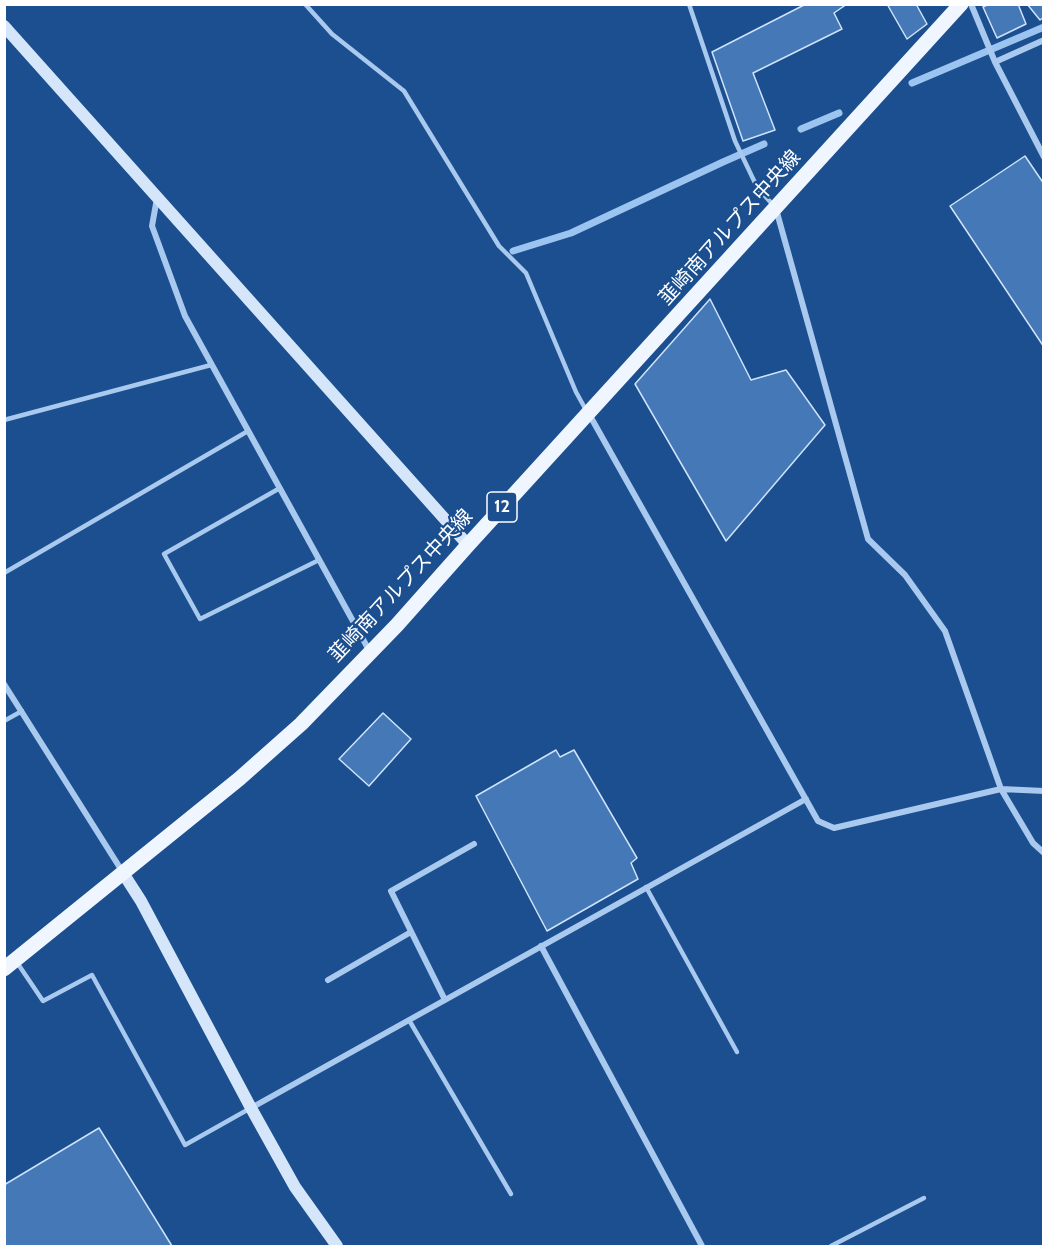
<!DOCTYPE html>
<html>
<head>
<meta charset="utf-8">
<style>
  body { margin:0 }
  #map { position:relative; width:1048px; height:1251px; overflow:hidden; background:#1b4f8f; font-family:Cabin,sans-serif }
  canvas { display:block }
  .frame { position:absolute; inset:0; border:6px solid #fff; pointer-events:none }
</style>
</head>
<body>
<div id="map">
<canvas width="1048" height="1251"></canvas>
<div class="frame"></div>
</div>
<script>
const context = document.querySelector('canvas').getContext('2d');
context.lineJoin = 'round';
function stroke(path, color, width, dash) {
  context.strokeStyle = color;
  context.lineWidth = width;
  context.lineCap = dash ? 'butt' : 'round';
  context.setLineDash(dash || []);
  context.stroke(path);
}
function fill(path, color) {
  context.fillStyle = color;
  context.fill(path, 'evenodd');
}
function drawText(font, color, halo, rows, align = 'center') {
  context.font = font + ' Cabin,"Noto Sans JP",sans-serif';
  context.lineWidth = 4.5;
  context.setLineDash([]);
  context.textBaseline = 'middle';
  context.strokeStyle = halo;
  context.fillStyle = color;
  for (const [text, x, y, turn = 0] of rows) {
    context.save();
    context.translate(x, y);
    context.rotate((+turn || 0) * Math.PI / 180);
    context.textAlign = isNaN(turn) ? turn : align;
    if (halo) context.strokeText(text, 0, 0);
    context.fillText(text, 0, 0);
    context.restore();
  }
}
stroke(new Path2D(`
  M912 83 1044 27
  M801 129 839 113
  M513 251 571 233 723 162 764 144`), '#9cc4f0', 7);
const building = new Path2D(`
  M806 4H847L834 13 842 29 753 73 775 130 743 141 712 52Z
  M887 4H916L927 24 907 39Z
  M989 4H1018L1026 24 997 38 983 7Z
  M1027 4H1044V17L1040 20Z
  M1025 156 1044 184V347L950 206Z
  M710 299 751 380 786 370 825 425 726 541 635 384Z
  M383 713 411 739 369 786 339 759Z
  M556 750 560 757 574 750 637 858 631 863 638 879 547 931 476 796Z
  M99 1128 172 1246H4V1185Z`);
fill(building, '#4478b7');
stroke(building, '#cfe3fa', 1.5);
stroke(new Path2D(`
  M305 4 332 34 404 91 499 246 526 273 576 392 586 410
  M689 4 735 141 757 187 773 205
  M4 420 211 365
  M280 488 164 554 200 619 319 560
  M4 573 248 431
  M4 721 22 711
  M646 887 737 1052
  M16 961 43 1001 92 975 185 1145 249 1109
  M409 1020 511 1194
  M831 1246 924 1198`), '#a9c9ee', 4.5);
stroke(new Path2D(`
  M971 4 995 62 1044 157
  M995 62 1044 40
  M157 198 152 226 185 316 370 652
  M776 209 868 539 905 575 945 631 1001 789 1033 843 1044 853
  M589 414 818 821 834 828 1001 789 1044 791
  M4 684 122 871
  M541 946 702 1246
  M328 980 411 932
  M445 1000 391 891 474 844
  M251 1108 806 799`), '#a9c9ee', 6);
stroke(new Path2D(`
  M4 26 468 545
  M123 873 141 901 251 1108 295 1187 337 1246`), '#d6e6fa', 12);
stroke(new Path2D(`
  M4 969 239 779 301 724 397 625 468 545 961 4`), '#f0f6ff', 15);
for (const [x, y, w] of [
  [502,507,30]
]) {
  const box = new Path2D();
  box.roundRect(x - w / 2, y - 15, w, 30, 4.5);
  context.fillStyle = '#1b4f8f';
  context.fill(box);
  stroke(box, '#fff', 1.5);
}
drawText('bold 18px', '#fff', null, [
  ["12",502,507]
]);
drawText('20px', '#fff', '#1b4f8f', [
  ["韮崎南アルプス中央線",730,228,-48],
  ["韮崎南アルプス中央線",401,586,-47]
]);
</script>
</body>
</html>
